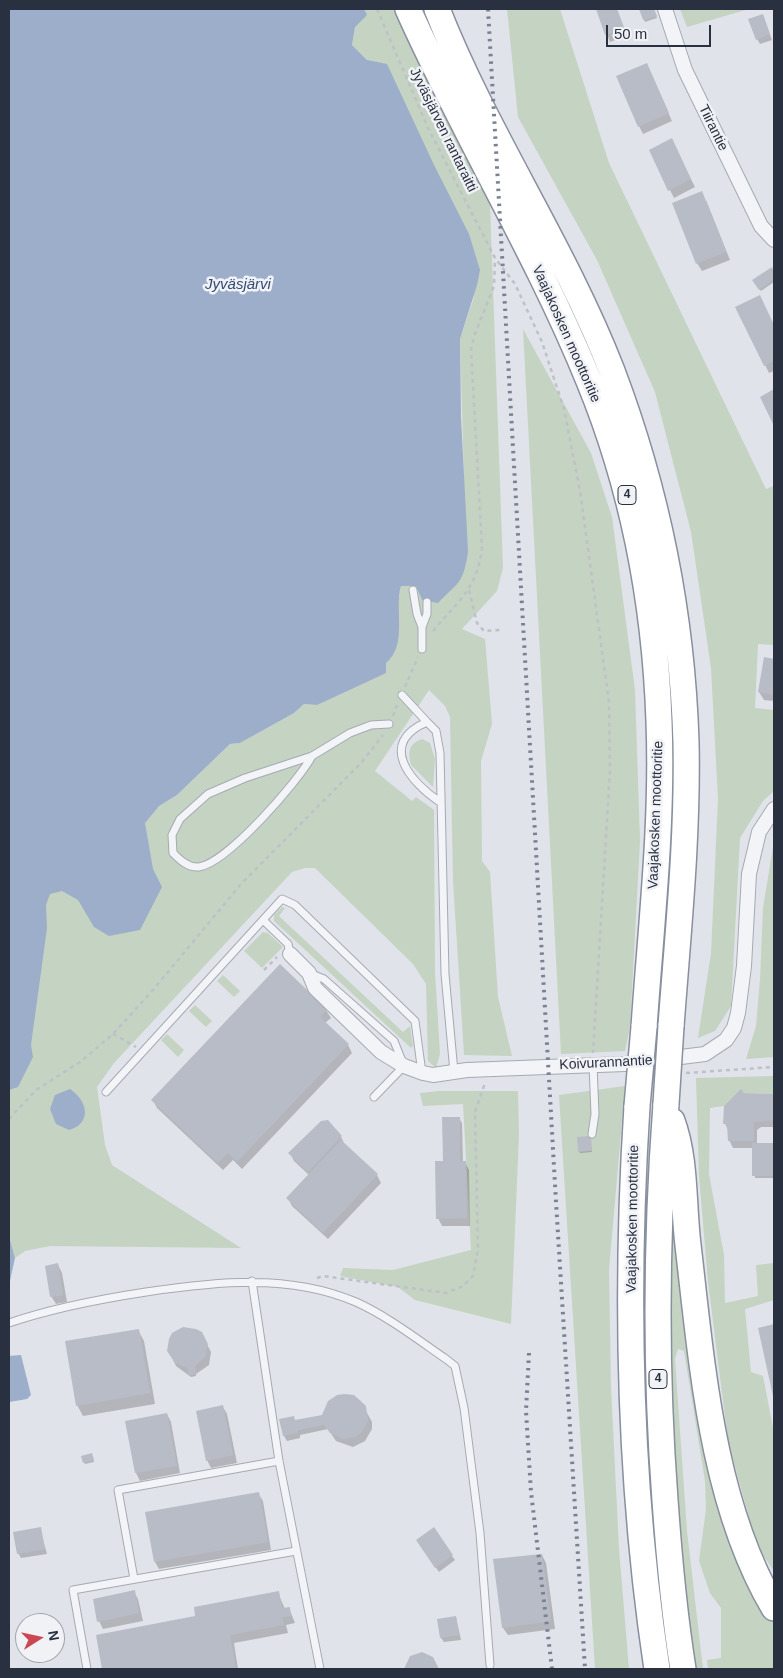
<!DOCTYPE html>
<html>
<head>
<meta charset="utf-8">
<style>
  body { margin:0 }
  #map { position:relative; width:783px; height:1678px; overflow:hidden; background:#e0e3e9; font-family:Arial,sans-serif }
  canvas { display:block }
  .frame { position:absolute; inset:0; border:10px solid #293040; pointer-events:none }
  .north { position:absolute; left:15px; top:1613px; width:50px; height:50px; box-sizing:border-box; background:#f0f2f6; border:1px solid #a0a4ad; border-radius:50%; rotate:80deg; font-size:14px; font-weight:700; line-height:20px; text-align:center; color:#293040 }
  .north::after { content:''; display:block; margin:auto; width:18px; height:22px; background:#cc4751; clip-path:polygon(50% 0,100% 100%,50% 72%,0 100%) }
  .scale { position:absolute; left:606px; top:25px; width:105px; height:22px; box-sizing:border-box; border:2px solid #293040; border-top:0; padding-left:6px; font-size:15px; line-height:18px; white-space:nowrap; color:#293040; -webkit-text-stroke:4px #f0f2f6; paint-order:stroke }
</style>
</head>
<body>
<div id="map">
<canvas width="783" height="1678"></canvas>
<div class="frame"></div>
<div class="north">N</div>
<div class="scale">50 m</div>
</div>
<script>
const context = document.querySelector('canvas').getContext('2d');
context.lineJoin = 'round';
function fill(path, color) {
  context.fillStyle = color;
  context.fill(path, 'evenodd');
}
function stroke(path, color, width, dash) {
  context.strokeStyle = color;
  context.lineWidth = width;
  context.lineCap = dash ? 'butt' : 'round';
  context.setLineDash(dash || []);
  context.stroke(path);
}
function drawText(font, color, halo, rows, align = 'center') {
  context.font = font + ' Arial,sans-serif';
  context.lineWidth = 5;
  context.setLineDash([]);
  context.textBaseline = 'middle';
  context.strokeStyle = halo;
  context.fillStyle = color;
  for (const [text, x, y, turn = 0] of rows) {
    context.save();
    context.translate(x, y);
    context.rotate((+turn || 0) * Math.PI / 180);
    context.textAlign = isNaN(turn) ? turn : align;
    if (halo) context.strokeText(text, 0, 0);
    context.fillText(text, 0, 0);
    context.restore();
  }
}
fill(new Path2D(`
  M349 9H395L431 91 490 204 503 568 497 591 462 629 485 639 492 724 481 761 482 861 490 872 498 997 512 1056 464 1055 453 881 450 717 445 706 429 690 375 771 412 801 416 797 434 810 435 972 440 1054 436 1068 428 1061 426 984 413 964 315 868H305L292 872 114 1063 97 1087 105 1145 112 1165 241 1248 50 1246 25 1251 15 1258 9 1236V787L81 853 177 795 230 744 240 743 294 713 304 704 317 705 386 663 399 621 397 608 401 586H416L422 600 465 515 460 339 474 297 367 60 352 45 355 27Z
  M507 9H560L609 163 766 489 774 486V645L758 644 755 708 774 710V791L763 801 740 838 731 1006 715 1031 698 1038 711 953 718 799 711 668 691 532 655 392 597 260 518 117Z
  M680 9H749L687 27Z
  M523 329 591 453 612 517 635 690 640 841 630 1027 625 1051 561 1054Z
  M422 739 430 743 435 759 433 787 411 765C408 752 408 744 422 739Z
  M774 841V1057L746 1059 756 1026 760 980 763 908Z
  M282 907 285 908 279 916 403 1032 410 1026 413 1046 411 1048 274 921V915Z
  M263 932 268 933 283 947 262 968 244 951Z
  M223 975 240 991 234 997 217 981Z
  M195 1005 212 1021 206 1027 189 1011Z
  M167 1034 184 1050 178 1057 161 1040Z
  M774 1076V1094L744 1093 741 1090 724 1106 710 1108 709 1174 724 1255 725 1303 758 1296 756 1265 774 1263V1300L745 1309 751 1372 763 1376 774 1433V1571L757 1547 728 1441 708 1281 699 1176 696 1078Z
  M625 1086 609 1270 611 1387 619 1549 629 1669H595L559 1095Z
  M439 1091H518L519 1134 511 1324 415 1300 398 1287 340 1276 343 1268 393 1270 471 1250 463 1104 423 1106 420 1093Z
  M673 1149 752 1589 774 1622V1669H708L707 1660 721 1658V1608L710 1593 699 1561 706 1509 705 1481 684 1351 678 1349 675 1359 687 1531 703 1669H695C667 1498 666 1322 673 1149Z`), '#c5d3c2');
fill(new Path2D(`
  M9 9H364L367 15 355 27 352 45 367 60 387 64 434 165 469 234 480 270 477 285 460 339 461 417 468 552C463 585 458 582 438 603L422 600 416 586H401C394 610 408 645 386 663V673L317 705 304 704 294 713 240 743 230 744 177 795 159 806 145 823 153 869 162 887 140 930 109 936 94 927 78 900 62 891 50 894 46 905 47 928 31 1045 33 1057 18 1087 9 1090Z
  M70 1089C87 1100 93 1123 69 1130L56 1124 50 1109 55 1095Z
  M9 1236 15 1258 10 1281H9Z
  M21 1355 31 1395 27 1399 9 1402V1356Z`), '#9caec9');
fill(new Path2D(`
  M597 9H617L627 36 610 42Z
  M640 9H654L657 18 645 22Z
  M763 16 772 40 760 44 757 39Z
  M647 65 672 121 643 134 639 126Z
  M675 148 695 187 674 198 670 190Z
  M706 200 730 260 702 271 697 263Z
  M772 268 774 272V282L761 291 754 280Z
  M764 305 774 327V371L769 373 737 308Z
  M765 659 774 660V701L764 700 759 692Z
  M280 966 326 1010 331 1018 325 1023 348 1045 352 1053 242 1169 233 1160 223 1170 157 1108 153 1100Z
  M743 1095H774V1127H761L757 1130V1144H774V1178H755L754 1148H733L729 1140 728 1130 725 1123Z
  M459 1118 462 1123 463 1162H465L469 1170 470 1226H442L438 1218 445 1162Z
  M341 1137 345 1145 377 1175 381 1183 328 1239 292 1206 288 1198 309 1175 294 1161 290 1153Z
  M590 1138 592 1152 580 1153 579 1151Z
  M58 1265 62 1273 67 1302 56 1304 51 1296Z
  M774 1326V1393L760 1329Z
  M138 1330 144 1341 155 1404 83 1416 77 1405Z
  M201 1333 211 1352 209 1365 196 1374V1376L191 1377 176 1366 169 1351Z
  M360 1400 372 1422V1429L365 1441 353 1447 336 1441 328 1429 300 1435V1438L287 1441 284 1436 296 1421 323 1416Z
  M223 1407 227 1414 237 1463 211 1468 207 1460Z
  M167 1414 171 1422 180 1473 140 1481 136 1473 127 1422Z
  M93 1457 94 1462 85 1464 84 1462Z
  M258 1493 263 1501 271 1550 159 1569 155 1562Z
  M40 1529 47 1554 21 1558 18 1553Z
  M420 1545 452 1556 455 1560 439 1572Z
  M542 1555 546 1563 555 1629 508 1635 503 1628Z
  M134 1592 138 1599 143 1621 103 1629 99 1621Z
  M278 1593 285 1609 289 1608 295 1623 286 1625 288 1633 234 1643 238 1669H103L97 1636 197 1617Z
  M456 1617 461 1640 444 1642 441 1638Z`), '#0003');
fill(new Path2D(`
  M596 9H617L624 28 605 35Z
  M639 9H654L657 16 643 20Z
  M763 14 770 34 756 40 748 19Z
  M647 63 669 113 638 127 616 76Z
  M672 138 691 179 668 191 649 150Z
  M702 191 726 252 696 264 672 203Z
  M772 267 774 279 759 290 752 280Z
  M760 295 774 325V361L764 366 735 307Z
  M774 389V426L760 397Z
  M764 657 774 659V695L758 692Z
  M280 964 327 1009 320 1017 349 1044 237 1162 228 1153 218 1163 151 1100Z
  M741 1089 744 1093 774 1094V1120L754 1122V1141H728L727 1124H723L724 1106Z
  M442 1117H460V1161H466L467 1218 436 1219 435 1161H443Z
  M328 1120 342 1136 308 1172 288 1153 321 1121Z
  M591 1136 592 1151 578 1152 577 1137Z
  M341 1140 378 1174 323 1233 286 1198Z
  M752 1143H774V1176H752Z
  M58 1263 63 1295 50 1297 45 1266Z
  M774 1324V1395L773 1396 758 1328Z
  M183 1327 196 1329 202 1332 208 1344 205 1357 195 1366 196 1374 189 1375 187 1367 175 1363 167 1351 169 1339 172 1333Z
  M139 1329 150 1393 76 1406 65 1341Z
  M345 1394 354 1395 366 1406 368 1421 361 1433 355 1437 343 1439 330 1433 324 1425 298 1430V1433L283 1436 279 1419 294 1416 295 1420 322 1415 328 1401 337 1395Z
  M223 1405 233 1455 206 1461 196 1411Z
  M167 1413 177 1466 135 1473 125 1421Z
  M92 1453 94 1460 83 1463 81 1456Z
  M259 1492 268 1542 154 1562 145 1512Z
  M41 1527 45 1549 17 1554 13 1532Z
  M434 1527 453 1555 435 1568 416 1540Z
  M542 1554 551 1621 502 1628 493 1559Z
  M135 1590 139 1613 97 1622 93 1599Z
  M279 1591 282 1608 290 1607 291 1616 282 1617 284 1625 230 1635 236 1669H102L96 1635 195 1616 194 1607Z
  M456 1616 459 1635 440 1638 437 1619Z
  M422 1652 433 1657 439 1669H404L410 1656Z`), '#b8bcc6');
const service = new Path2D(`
  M413 590 417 614 422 627
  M422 649V627L427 614V602
  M402 695 427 722
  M312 756C298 782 227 863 199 867 188 868 180 860 173 853L172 835 180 819 208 794 245 778 312 756 350 733 371 725 389 724
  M440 802C410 782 377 743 427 722L436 731 440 753 445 974 454 1072
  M263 920 288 944 290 954
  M309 973 324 979 394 1041 404 1066 374 1097
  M106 1092 282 899 295 905 415 1021 422 1073
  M592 1134 595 1114 593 1065
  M252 1281 279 1461 320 1669
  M9 1323C53 1308 100 1299 146 1292 215 1282 289 1273 356 1302 387 1316 417 1339 446 1359L455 1366 464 1408 480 1533 490 1665
  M134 1579 118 1490 279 1461
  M87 1669 73 1590 296 1551`);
const minor = new Path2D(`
  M665 9 685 70 761 226 774 240
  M290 954 309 973 315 988 381 1052 404 1066 423 1073 433 1075 467 1070 625 1064 705 1054 726 1040 734 1028 738 1013 744 966 749 874 759 832 774 809`);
const motorway = new Path2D(`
  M408 9C464 135 537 253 589 381 633 488 655 605 659 721 663 823 651 925 644 1027
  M437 9C486 134 563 245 612 371 657 490 682 614 686 742 688 837 678 932 671 1026
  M666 1104C656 1237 655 1368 665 1500 669 1557 674 1613 683 1669
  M637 1106C625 1293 629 1483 657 1669
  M672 1121C686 1159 683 1204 688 1245 702 1365 712 1503 774 1608`);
stroke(service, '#a5aab3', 9);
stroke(minor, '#a5aab3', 16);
stroke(motorway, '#888f9f', 28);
stroke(new Path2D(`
  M377 9 428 128 495 258 515 284 542 342 564 409 580 491 609 702 610 771 593 1053
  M469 590 477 623 484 631 500 630
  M433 631C458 601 477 589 482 548L471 349 475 334 494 286 495 260
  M405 687 418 657
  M393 716 397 705
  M264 970 277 957
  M113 1034 136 1047
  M686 1073 774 1067
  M9 1119 36 1090 80 1062 113 1034 153 990 241 884 361 763 383 735
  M317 1278 323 1276 446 1293 463 1286 473 1276 478 1250 475 1112 485 1083`), '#bec1c7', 2.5, [4, 4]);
stroke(service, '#f3f4f7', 7);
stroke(minor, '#f3f4f7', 14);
stroke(motorway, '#fff', 25);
stroke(new Path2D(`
  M488 9 556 1202 585 1669
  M529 1353 526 1411 531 1492 552 1669`), '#7a8192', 4, [2.5, 5]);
const motorwayBridge = new Path2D(`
  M666 1104 671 1026
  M637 1106 644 1027`);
stroke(motorwayBridge, '#888f9f', 28, []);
stroke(motorwayBridge, '#fff', 25);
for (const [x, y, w] of [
  [627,495,18],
  [658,1379,18]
]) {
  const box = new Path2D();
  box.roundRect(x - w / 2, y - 9.5, w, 19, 4);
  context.fillStyle = '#f0f2f6';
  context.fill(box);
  stroke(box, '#293040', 1);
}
drawText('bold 12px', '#293040', null, [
  ["4",627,495],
  ["4",658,1379]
]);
drawText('14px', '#293040', '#f0f2f6', [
  ["Tiirantie",713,128,64],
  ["Jyväsjärven rantaraitti",443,130,64],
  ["Vaajakosken moottoritie",566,334,66],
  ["Vaajakosken moottoritie",656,815,-88],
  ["Koivurannantie",606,1063,-3],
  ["Vaajakosken moottoritie",633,1219,-89]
]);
drawText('italic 15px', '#344b74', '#f0f2f6', [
  ["Jyväsjärvi",238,285]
]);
</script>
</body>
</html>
